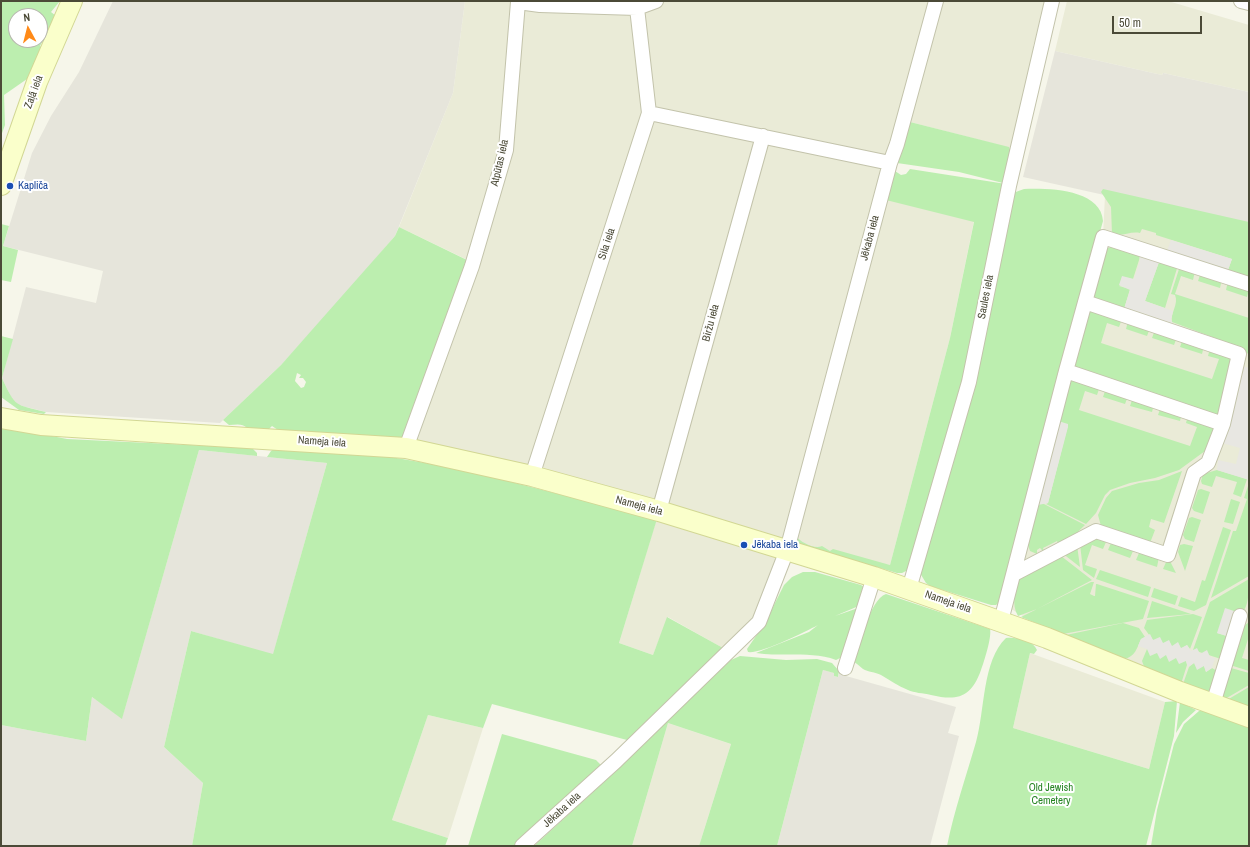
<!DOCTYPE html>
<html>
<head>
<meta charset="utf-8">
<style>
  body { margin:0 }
  #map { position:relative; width:1250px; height:847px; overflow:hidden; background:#f6f6ea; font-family:"Archivo Narrow",sans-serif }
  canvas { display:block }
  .frame { position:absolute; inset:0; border:2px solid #4b4a37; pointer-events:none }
  .north { position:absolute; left:8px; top:8px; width:40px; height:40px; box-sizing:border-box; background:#fff; border:1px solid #b7b7af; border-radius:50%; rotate:353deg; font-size:11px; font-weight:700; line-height:16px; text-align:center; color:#4b4a37 }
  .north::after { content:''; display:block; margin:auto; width:14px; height:18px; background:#ff8a18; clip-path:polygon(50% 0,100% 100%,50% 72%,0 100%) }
  .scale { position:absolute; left:1112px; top:16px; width:90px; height:18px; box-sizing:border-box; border:2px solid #4b4a37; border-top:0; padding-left:5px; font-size:12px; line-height:14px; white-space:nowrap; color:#4b4a37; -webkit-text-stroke:3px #fff; paint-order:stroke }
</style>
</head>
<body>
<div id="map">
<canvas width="1250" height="847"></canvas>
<div class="frame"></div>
<div class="north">N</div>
<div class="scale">50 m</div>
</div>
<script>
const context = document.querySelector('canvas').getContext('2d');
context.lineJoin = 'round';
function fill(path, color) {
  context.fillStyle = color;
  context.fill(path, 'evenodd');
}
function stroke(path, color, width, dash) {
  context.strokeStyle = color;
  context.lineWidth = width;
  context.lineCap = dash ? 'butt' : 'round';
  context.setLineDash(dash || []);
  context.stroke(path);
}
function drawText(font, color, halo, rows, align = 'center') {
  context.font = font + ' "Archivo Narrow",sans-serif';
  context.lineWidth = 4;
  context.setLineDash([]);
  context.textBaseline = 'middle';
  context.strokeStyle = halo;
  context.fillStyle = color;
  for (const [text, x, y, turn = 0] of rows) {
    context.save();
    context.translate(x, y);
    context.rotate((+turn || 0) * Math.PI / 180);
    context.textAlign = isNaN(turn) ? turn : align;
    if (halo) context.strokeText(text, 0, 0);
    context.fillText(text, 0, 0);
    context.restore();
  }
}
fill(new Path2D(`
  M465 1H1048L1033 46 1041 49 1018 150 910 122 886 199 974 221 950 338 890 565 787 550 759 622 728 651 668 617 653 655 619 643 659 511 406 448 476 264 399 227 453 93Z
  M1067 1H1168L1249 25V92L1163 73 1162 75 1055 51Z
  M1105 195 1249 228V706L1151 669 1023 616 1006 606 1103 237Z
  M1030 653 1165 702 1149 769 1013 728Z
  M428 715 483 728 448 838 392 820Z
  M668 723 731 744 699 846H632Z`), '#eaebd7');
fill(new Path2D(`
  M113 1H465L453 93 395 236 344 296 281 365 220 423 46 412 18 405 12 399 2 378 26 287 96 303 103 271 3 246 32 153 51 116 79 72Z
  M1055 51 1162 75 1163 73 1249 92V227L1023 177Z
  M199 450 327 463 273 655 191 631 164 747 203 783 192 846H1V725L86 741 92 697 122 718Z
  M823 670 835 673 834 676 838 677 839 674 956 707 948 733 959 736 930 846H777Z`), '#e6e5db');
fill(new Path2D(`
  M1 1H60L51 12 56 16 40 46 44 50 27 79 4 95 5 125 1 136ZM16 16H40V40H16Z
  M910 122 1009 147 1012 154 1003 183 959 172 897 163Z
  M910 169 1006 184 973 348 908 570 902 573H897L799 544 796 536C800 542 815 550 822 546L830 551 833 549 890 565 950 338 974 222 886 200 895 171 901 175 906 174Z
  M1024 189C1048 188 1101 189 1103 221L1065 357 1001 601 996 605H991L930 586 926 583 920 573 1013 193Z
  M1103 189 1249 222V277L1228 270 1232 259 1156 235V233L1142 229 1140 233C1130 231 1122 237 1112 234L1111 207 1101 192Z
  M1 224 9 226 3 246 18 250 11 282 1 280Z
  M399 227 469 261 409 433 401 439 278 430 272 426 267 431 247 428C242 423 236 425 229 425L223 420 281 365 395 236ZM297 373 301 375 299 378H303L306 382 304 387 301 388 295 381Z
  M1113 246 1139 254 1140 257 1133 279 1119 286 1130 289 1124 309 1096 302 1092 293 1106 249Z
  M1159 262 1178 265 1165 308 1145 301Z
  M1180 266 1195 271 1193 280 1181 276 1175 294 1249 318V354L1224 344 1223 341 1172 322C1170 313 1179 304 1175 295L1171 294Z
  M1201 272 1222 279 1220 288 1198 281Z
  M1228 281 1249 289 1247 297 1226 290Z
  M1090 310 1122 319 1119 327 1107 323 1101 343 1212 379 1219 359 1208 356 1210 348 1233 356 1218 417 1074 369V363Z
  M1128 321 1150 328 1147 336 1126 329Z
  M1155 330 1177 337 1174 345 1152 338Z
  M1 336 13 339 2 378C16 408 14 404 46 412L44 414 19 410 1 397Z
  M1183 339 1204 346 1202 354 1180 347Z
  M1070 379 1100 386 1097 395 1085 391 1079 410 1190 446 1197 427 1186 423 1188 415 1215 426 1205 451 1179 470 1155 478 1130 483 1110 490 1105 495 1096 513 1086 524 1046 504 1048 503 1068 425 1058 421Z
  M1106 388 1128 396 1125 404 1103 397Z
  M1133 397 1154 404 1152 412 1130 406Z
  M1161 406 1182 413 1180 421 1158 415Z
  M1 426 67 439 252 448 257 453V456L199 450 122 719 92 697 86 741 1 725Z
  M276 448 385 456 460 469 657 519 619 643 653 655 667 617 723 648 627 740 492 704 483 728 428 715 392 820 448 838 445 846H192L203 783 164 747 191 631 273 654 327 463 267 457 271 451Z
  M1217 470 1247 479 1241 497 1233 494 1237 482 1216 476 1212 487 1202 484 1201 481 1203 474Z
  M1182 471 1164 523 1151 519 1149 527 1155 530 1150 543 1101 526 1098 515 1106 498 1112 491 1139 483 1159 480Z
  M1249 483V576L1211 598 1233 531H1236L1247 499 1244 498Z
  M1201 489 1210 492 1203 514 1194 511 1192 508 1198 490Z
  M1231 499 1240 502 1233 524 1224 522Z
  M1039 504H1044L1085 525 1067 542 1059 545 1057 541 1043 548 1045 553 1040 548 1037 550V554L1030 551 1028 545Z
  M1192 517 1201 520 1194 542 1185 539 1183 535 1189 518Z
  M1223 527 1231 530 1206 605 1194 611 1178 606 1181 597 1195 602 1202 580 1205 581Z
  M1093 537 1106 542 1103 549 1092 545 1085 565 1097 569 1094 578 1083 570 1080 544Z
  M1111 543 1133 551 1130 558 1108 550Z
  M1184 544 1193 546 1185 571 1178 552 1180 545Z
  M1077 545 1080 567 1062 553Z
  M1141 551 1159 557 1157 567 1136 560 1139 553Z
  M1061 556 1092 580 1037 609 1018 616C1011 604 1015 590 1020 578Z
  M1167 560 1170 561 1176 573 1163 569Z
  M1100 570 1151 587 1148 597 1096 579Z
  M803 572H815L861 585 865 588 861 605 835 616 861 607 842 657 836 660C811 651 783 657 756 653L809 632 818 625C805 632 761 654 748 652L747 649 765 623 784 585 792 577Z
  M1249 579C1249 614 1244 613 1217 633L1230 637 1221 659 1193 650 1210 602Z
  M1091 582H1094L1090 594 1094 596H1095L1096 584H1097L1149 601 1143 619 1063 634 1021 617Z
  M1154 588 1178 596 1175 605 1151 597Z
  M886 594 990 629C992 637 984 662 981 670 971 698 957 701 931 695 923 693 914 693 908 690 898 686 890 680 881 675 875 672 868 672 863 669 860 667 858 664 854 662 860 646 869 600 886 594Z
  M1152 601 1191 614 1147 618Z
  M1193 614 1202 617 1190 649 1187 645 1181 649 1153 640 1144 628 1147 620Z
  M1249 622V636L1242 658 1249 660V671L1230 665 1244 626Z
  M1123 623 1139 628 1145 637 1141 639C1137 648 1135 657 1124 659L1066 635Z
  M1006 638C1016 637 1033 640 1037 650L1034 654 1030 653 1013 728 1149 769 1165 702 1177 701 1174 736 1146 846H947C954 811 966 777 976 742 985 711 982 661 1006 638Z
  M1147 649 1186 661 1187 665 1181 684 1145 669 1142 661Z
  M740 656 786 660 817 659 832 663 839 671 838 677 834 676V673L823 670 777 846H699L731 744 668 723 632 846H534L615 772 671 715 731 660Z
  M1194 663 1204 666 1206 672 1212 668 1217 671 1214 689 1209 693 1183 684 1189 667Z
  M1231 668 1249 673V685L1225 699 1222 696Z
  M1249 687V707L1227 700Z
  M1180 702 1196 710 1183 722 1176 733Z
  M1199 711H1203L1249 728V846H1151L1157 810 1174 744 1184 724Z
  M502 734 596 760 601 765 514 846H468Z`), '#bceeaf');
fill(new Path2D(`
  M1171 240 1232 259 1228 270 1167 251Z
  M1139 254 1159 262 1145 301 1173 311 1171 320 1173 324 1223 341 1224 343 1124 309 1130 290 1119 285 1122 276 1134 279 1140 261Z
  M1242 366 1249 368V480L1217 470 1218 460 1236 464 1240 448 1222 443Z
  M1058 421 1068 424V427L1048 503 1038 505Z
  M1225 608 1237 612 1230 637 1217 633Z
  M1150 634 1153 640 1160 637 1163 643 1169 640 1172 646 1178 642 1181 648 1187 645 1191 651 1197 648 1200 654 1207 650 1210 657 1215 658 1212 668 1206 672 1204 666 1197 670 1194 663 1188 667 1186 661 1179 664 1176 658 1169 662 1166 655 1160 659 1157 653 1150 656 1147 649 1138 646 1141 639Z`), '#e8e7e2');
const street = new Path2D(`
  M1241 1 1249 3
  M649 113 890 163
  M1066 371 1223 424
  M406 448 472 266 506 150 518 2 540 5 637 8 656 1
  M532 476 649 113 637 8
  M659 511 763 136
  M1014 574 1096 531 1168 555 1194 473 1208 463 1223 424 1239 354 1085 302
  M909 589 969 382 1009 186 1052 1
  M1001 621 1066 371 1103 237 1249 284
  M845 668 874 577
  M1213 704 1240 616
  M522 846 616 761 759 622 787 550 890 163 897 144 936 1`);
const secondary = new Path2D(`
  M1 185 37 82 72 1
  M1 418 41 425 406 448 532 476 659 511 874 577 1047 638 1180 692 1249 717`);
stroke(street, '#c3c3ab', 16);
stroke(secondary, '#d2d794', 22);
stroke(street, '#fff', 14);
stroke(secondary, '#faffcb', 20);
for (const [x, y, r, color] of [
  [10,186,4,"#1a4fb4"],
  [744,545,4,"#1a4fb4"]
]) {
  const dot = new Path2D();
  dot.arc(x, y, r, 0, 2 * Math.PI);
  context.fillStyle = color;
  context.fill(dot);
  stroke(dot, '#fff', 1.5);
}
drawText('11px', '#4b4a37', '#fff', [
  ["Zaļā iela",34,92,-70],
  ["Atpūtas iela",500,163,-77],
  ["Jēkaba iela",870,238,-75],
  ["Sila iela",607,244,-72],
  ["Saules iela",986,297,-79],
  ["Biržu iela",711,323,-75],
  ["Nameja iela",322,442,4],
  ["Nameja iela",639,506,15],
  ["Nameja iela",948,602,19],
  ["Jēkaba iela",562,810,-42]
]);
drawText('11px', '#164399', '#fff', [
  ["Kapliča",18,186],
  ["Jēkaba iela",752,545]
], 'left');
drawText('11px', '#268423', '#fff', [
  ["Old Jewish",1051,788],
  ["Cemetery",1051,801]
]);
</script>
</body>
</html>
